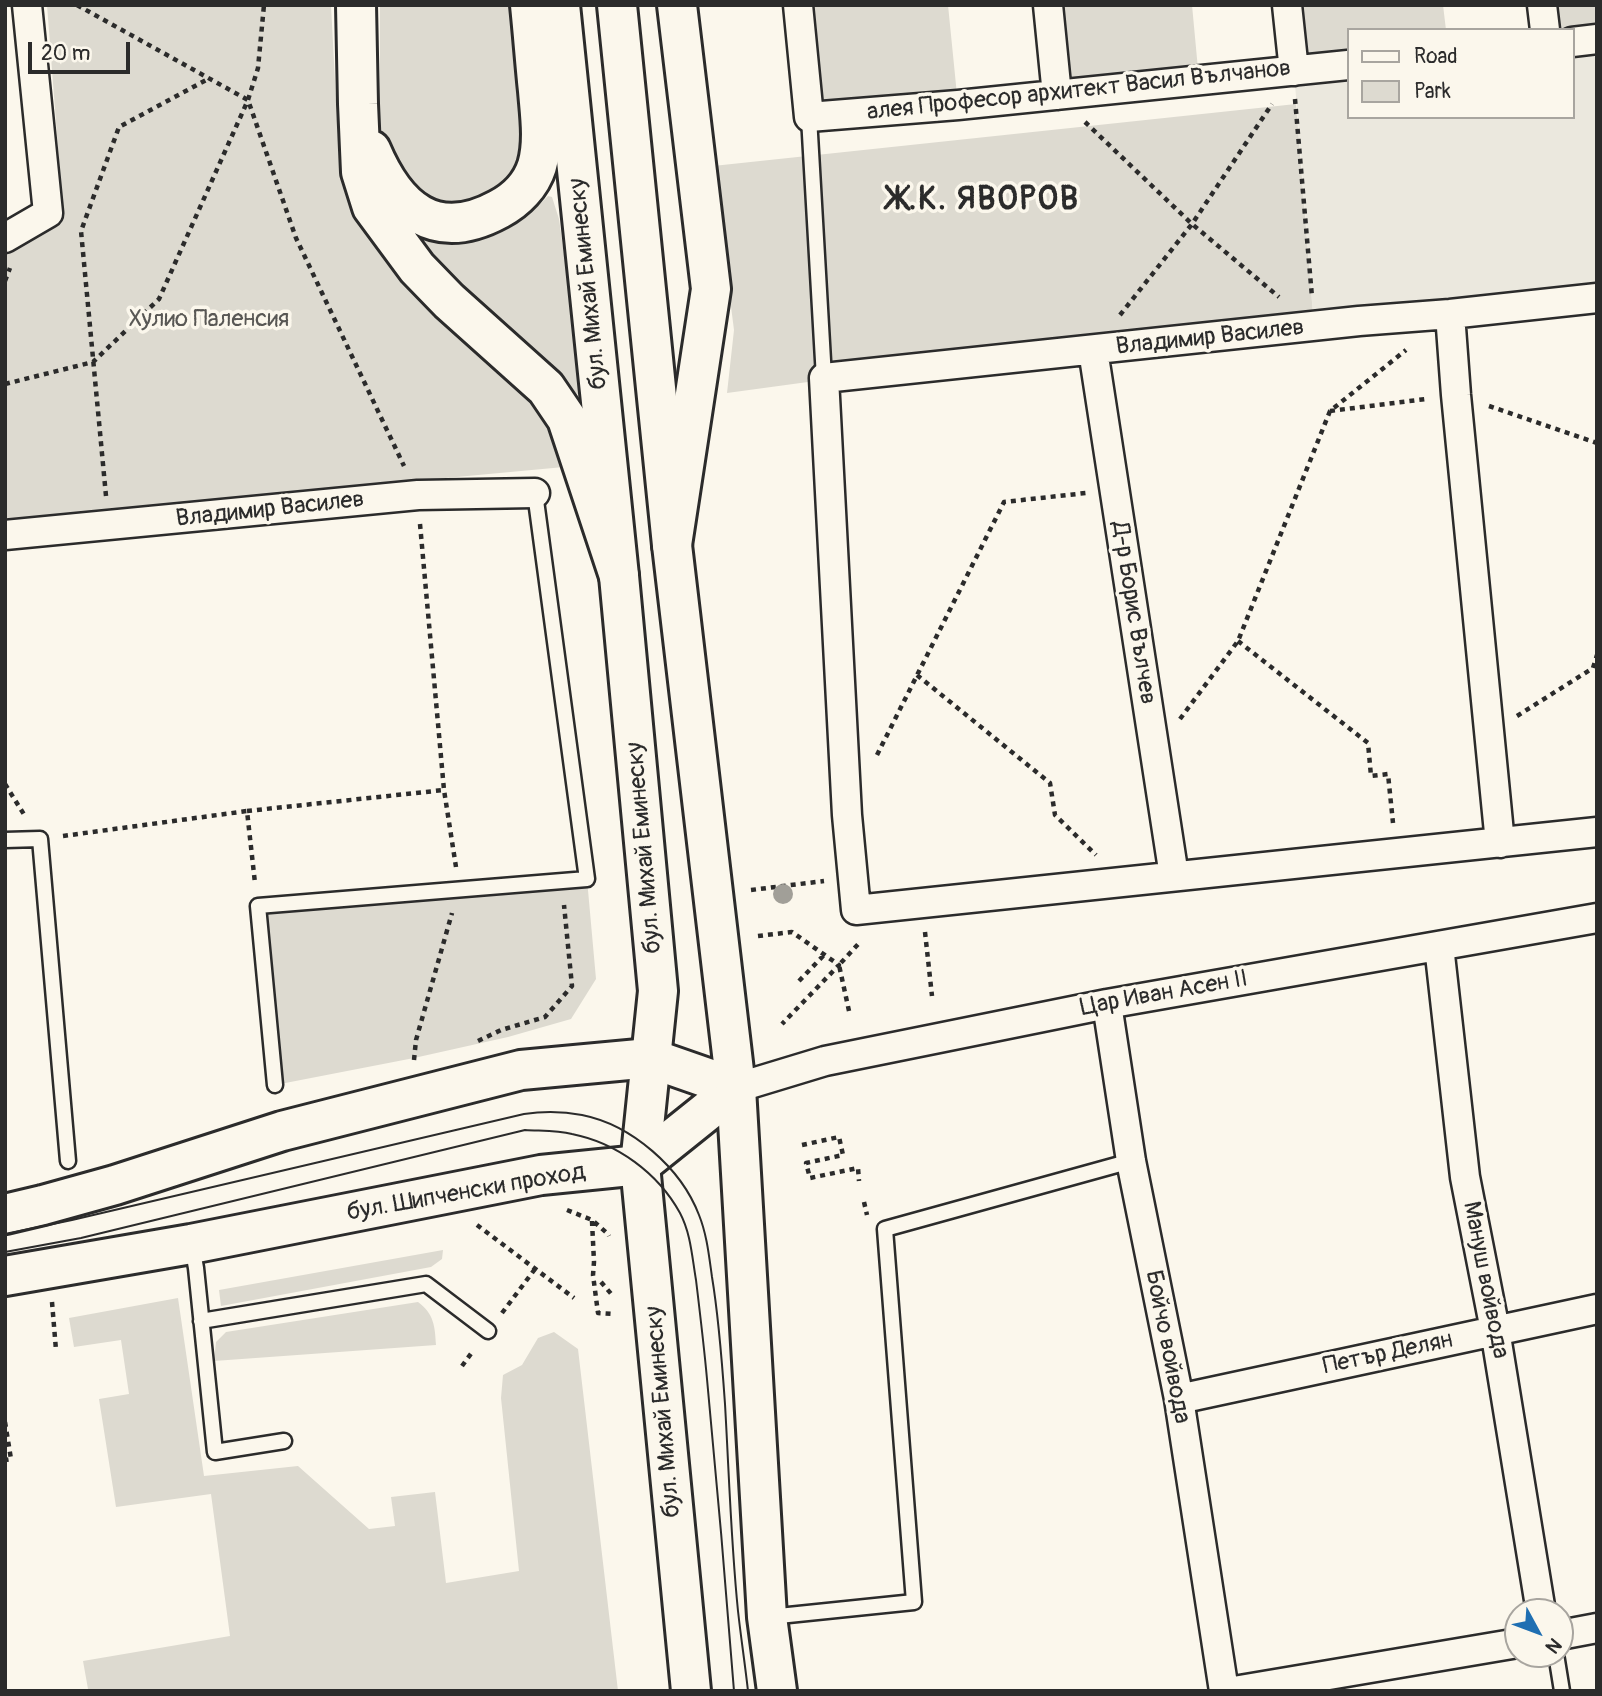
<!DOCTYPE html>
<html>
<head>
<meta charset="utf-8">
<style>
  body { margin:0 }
  #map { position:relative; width:1602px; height:1696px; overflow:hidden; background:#fbf7ec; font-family:Pangolin,sans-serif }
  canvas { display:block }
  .frame { position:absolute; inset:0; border:7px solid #2b2b2b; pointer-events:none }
  .legend { position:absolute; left:1347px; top:28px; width:228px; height:91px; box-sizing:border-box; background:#fbf7ec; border:2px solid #a8a59f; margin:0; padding:9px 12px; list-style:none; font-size:21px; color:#2b2b2b }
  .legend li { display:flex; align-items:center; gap:14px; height:35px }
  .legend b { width:35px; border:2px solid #a8a59f }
  .north { position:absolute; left:1504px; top:1598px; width:70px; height:70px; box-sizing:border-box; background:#fbf7ec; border:2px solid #a8a59f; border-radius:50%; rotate:131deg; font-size:19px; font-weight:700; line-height:28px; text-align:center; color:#2b2b2b }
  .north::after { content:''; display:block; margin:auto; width:24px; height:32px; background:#1f6fb2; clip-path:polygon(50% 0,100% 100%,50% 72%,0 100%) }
  .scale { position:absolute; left:28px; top:42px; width:102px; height:32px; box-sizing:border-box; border:4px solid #2b2b2b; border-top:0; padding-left:9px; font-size:21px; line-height:24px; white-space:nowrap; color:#2b2b2b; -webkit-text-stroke:5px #fbf7ec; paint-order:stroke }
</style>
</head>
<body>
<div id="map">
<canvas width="1602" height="1696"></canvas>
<div class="frame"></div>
<ul class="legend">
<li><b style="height:9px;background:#fbf7ec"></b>Road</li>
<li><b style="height:19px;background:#dddad0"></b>Park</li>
</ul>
<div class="north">N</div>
<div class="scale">20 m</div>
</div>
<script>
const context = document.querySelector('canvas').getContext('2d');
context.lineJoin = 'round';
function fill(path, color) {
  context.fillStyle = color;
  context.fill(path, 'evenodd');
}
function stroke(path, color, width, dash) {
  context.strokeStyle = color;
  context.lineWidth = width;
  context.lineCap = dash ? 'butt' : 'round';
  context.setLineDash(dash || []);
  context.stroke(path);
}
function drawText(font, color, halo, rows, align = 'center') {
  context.font = font + ' Pangolin,sans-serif';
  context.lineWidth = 7;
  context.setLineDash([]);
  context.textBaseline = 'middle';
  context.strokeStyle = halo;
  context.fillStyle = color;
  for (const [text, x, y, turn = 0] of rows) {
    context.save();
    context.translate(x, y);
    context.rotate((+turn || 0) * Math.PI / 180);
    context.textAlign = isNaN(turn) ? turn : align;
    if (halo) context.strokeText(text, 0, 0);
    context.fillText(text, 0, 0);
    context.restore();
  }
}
fill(new Path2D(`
  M1597 39V298L1314 327 1294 71 1348 65V117H1572V42Z`), '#ebe8de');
fill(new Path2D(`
  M47 5H331L339 158 344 187 360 221 548 414 564 467 5 519V249L63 213Z
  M380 5H519L530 123 515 173 491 195 460 205H445L418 195 380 142Z
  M798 5H948L958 105 809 117Z
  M1048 5H1192L1199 80 1057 95Z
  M1287 5H1443L1446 30H1348V65L1294 71Z
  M1542 5H1597V39L1572 30H1545Z
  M1296 104 1314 327 852 376 727 393 734 330 713 166Z
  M548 196 552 197 559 219 583 388 580 395 574 393C545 352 504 327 467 294 451 279 437 262 422 246V242L426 239C483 247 509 236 548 196Z
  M587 879 596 979 571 1019 508 1037 414 1058 275 1085 258 906Z
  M443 1250 442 1259 431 1267 221 1306 219 1290Z
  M178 1298 204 1476 298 1466 369 1529 395 1526 391 1497 435 1492 446 1583 519 1571 501 1398 503 1375 522 1365 538 1338 554 1332 578 1349 618 1691H158L88 1689 83 1661 230 1636 211 1494 116 1507 99 1399 129 1394 121 1340 74 1347 69 1318Z
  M418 1302C434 1314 435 1326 436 1345L214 1361 216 1342 226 1332Z`), '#dddad0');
const service = new Path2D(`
  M809 117 824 378
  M5 840 40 839 68 1161
  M275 1085 258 906 587 879 535 493
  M192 1246 196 1268 215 1452 284 1441
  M201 1321 426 1284 488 1331
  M769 1617 914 1602 885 1229 1131 1161
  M1556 1654 1562 1691`);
const minor = new Path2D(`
  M798 5 809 117 958 105 1348 65
  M1048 5 1057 95
  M1287 5 1294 71
  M1542 5 1545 30
  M1572 42 1597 39
  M5 238 48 213 27 5
  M1597 298 1450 314 1359 321 824 378 847 815 856 910 1597 832
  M1450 314 1456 395 1500 843
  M1093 350 1174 876
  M5 535 418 495 535 493
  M1439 946 1465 1177 1495 1330 1541 1612
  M1107 1004 1131 1161 1179 1399 1224 1691
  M736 1088 825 1061 1107 1004 1597 918
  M1179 1399 1597 1309
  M1560 1635 1597 1628
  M1234 1691 1518 1643`);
const secondary = new Path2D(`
  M5 1214 43 1205 115 1185 282 1131 521 1070 650 1058 736 1088
  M5 1276 191 1244 541 1175 640 1165 736 1088`);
const primary = new Path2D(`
  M560 5 619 576 658 991 640 1165 691 1691
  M617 5 672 545 736 1088 767 1617 777 1691`);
const trunk = new Path2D(`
  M356 5 358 104 361 172 372 207 417 268 449 301 546 388 567 419 619 576
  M371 150C396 209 435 244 499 209 516 200 531 185 537 166 544 142 540 115 538 91 535 62 533 34 530 5
  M672 545 711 289 677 5`);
stroke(service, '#2b2b2b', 19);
stroke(minor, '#2b2b2b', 33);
stroke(secondary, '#2b2b2b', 44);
stroke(primary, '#2b2b2b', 44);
stroke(trunk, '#2b2b2b', 44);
stroke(new Path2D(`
  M77 5 248 100 296 238 404 466
  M1295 99 1312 297
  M1085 122 1192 224 1279 297
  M5 281 10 268
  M1120 315 1192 224 1272 104
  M5 384 93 362 159 299 248 100 258 68 264 5
  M1489 406 1597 443
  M1330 411 1426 399
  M106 496 81 231 119 127 208 79
  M420 524 444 790 456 867
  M1238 641 1368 743 1371 776 1388 774 1393 823
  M917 675 1050 783 1055 815 1096 855
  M1517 716 1593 668 1597 655
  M1180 719 1238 641 1330 411 1406 350
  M877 755 1004 502 1086 493
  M5 784 25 816
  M247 811 444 790
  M63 836 247 811 255 883
  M751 890 824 881
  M925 932 932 996
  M758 936 792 932 839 965 782 1024
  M799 981 824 955
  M849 1011 839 965 861 941
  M478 1041 501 1030 545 1017 572 986 564 905
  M414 1060 416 1040 452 913
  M802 1145 839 1137 843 1155 806 1163 810 1178 858 1168 859 1181
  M864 1202 867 1215
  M567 1210 592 1220 608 1234 609 1236
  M592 1221 594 1262 593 1275 598 1313 613 1314
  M477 1225 574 1298
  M601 1282 613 1296
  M52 1302 56 1350
  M502 1313 535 1269
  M462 1366 473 1351
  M5 1422 11 1459 5 1460`), '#2b2b2b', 4.5, [5, 5]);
stroke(service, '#fbf7ec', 14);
stroke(minor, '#fbf7ec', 28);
stroke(secondary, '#fbf7ec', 38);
stroke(primary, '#fbf7ec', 38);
stroke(trunk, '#fbf7ec', 38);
stroke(new Path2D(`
  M5 1234 72 1220 524 1114C543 1111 562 1111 582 1115 632 1125 681 1168 699 1215 707 1235 709 1256 712 1277 719 1319 722 1361 725 1404 729 1473 731 1543 738 1611 741 1638 745 1664 748 1691
  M5 1252 81 1238 525 1130C541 1131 557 1130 572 1134 617 1143 658 1173 680 1213 691 1234 692 1257 696 1280 700 1313 704 1346 707 1379 717 1483 726 1587 734 1691`), '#2b2b2b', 2);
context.fillStyle = '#a19f98';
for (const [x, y] of [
  [783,894]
]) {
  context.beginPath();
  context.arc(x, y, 10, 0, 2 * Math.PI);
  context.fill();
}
drawText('24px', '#2b2b2b', '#fbf7ec', [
  ["алея Професор архитект Васил Вълчанов",1079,91,-6],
  ["бул. Михай Еминеску",589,284,-96],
  ["Владимир Василев",1210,338,-6],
  ["Владимир Василев",270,510,-6],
  ["Д-р Борис Вълчев",1133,613,81],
  ["бул. Михай Еминеску",645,848,-95],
  ["Цар Иван Асен II",1164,994,-10],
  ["бул. Шипченски проход",466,1193,-10],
  ["Мануш войвода",1485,1280,79],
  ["Бойчо войвода",1167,1347,79],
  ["Петър Делян",1388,1354,-12],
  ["бул. Михай Еминеску",664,1412,-95]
]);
drawText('24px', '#585754', '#fbf7ec', [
  ["Хулио Паленсия",209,320]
]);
context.letterSpacing = '2px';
drawText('bold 32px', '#2b2b2b', '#fbf7ec', [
  ["Ж.К. ЯВОРОВ",984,201]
]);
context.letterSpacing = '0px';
</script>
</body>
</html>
